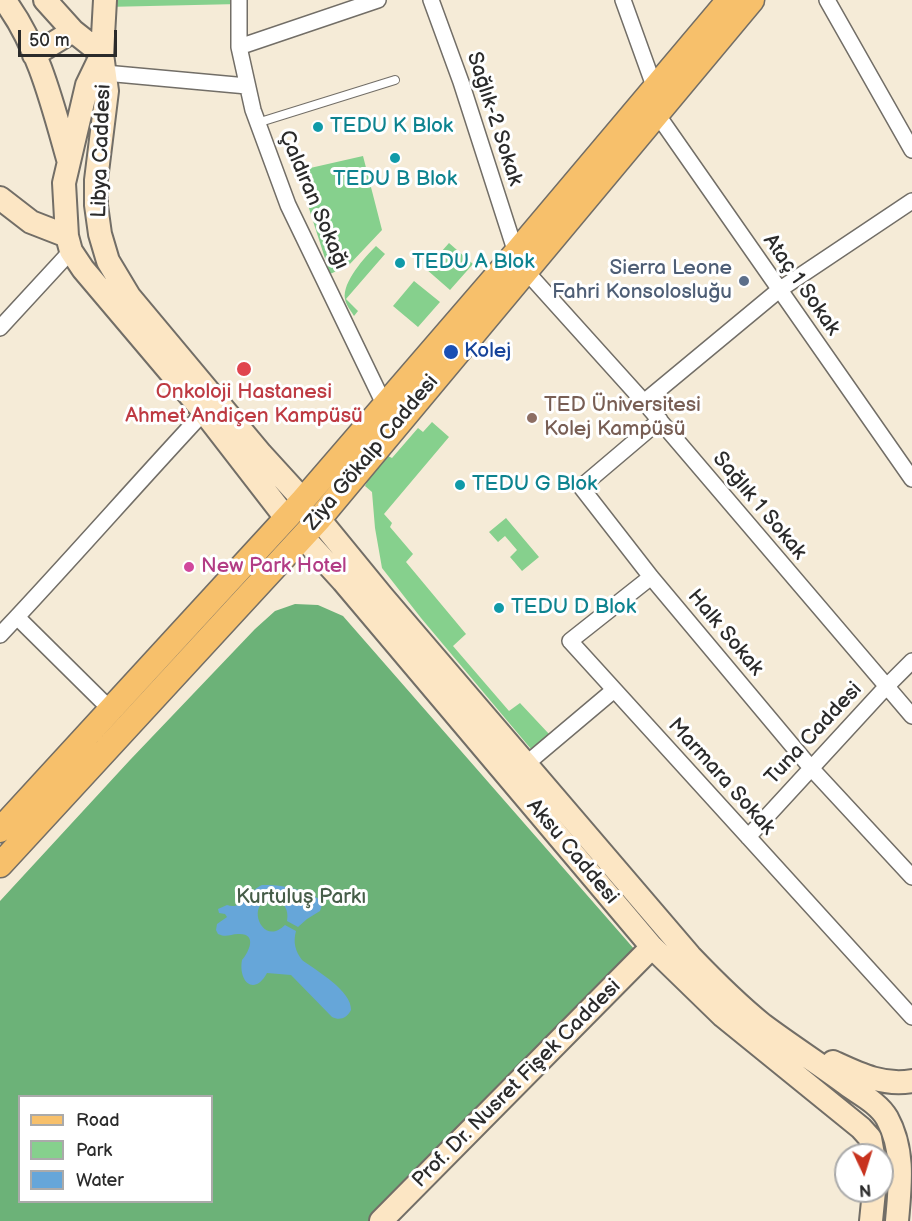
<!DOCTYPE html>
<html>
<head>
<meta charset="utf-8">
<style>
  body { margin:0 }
  #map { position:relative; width:912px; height:1221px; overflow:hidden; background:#f5ebd7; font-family:"Balsamiq Sans",sans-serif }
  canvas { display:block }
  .legend { position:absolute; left:18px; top:1095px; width:195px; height:108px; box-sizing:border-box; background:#fff; border:2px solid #aaa; margin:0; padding:8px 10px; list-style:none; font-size:18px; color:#2b2b2b }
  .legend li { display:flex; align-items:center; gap:12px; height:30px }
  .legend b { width:30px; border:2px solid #aaa }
  .north { position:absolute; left:834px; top:1143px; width:60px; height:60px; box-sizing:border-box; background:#fff; border:2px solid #aaa; border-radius:50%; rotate:176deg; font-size:16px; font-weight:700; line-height:24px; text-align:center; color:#2b2b2b }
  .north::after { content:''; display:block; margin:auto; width:21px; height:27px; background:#c8321e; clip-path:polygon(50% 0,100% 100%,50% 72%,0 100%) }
  .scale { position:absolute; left:18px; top:30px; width:99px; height:27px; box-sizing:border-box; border:3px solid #2b2b2b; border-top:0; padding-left:8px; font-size:18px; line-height:21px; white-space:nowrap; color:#2b2b2b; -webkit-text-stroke:4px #fff; paint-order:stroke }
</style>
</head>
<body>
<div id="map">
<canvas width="912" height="1221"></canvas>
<ul class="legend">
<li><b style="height:8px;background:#f7c06b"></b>Road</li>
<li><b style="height:16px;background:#86d08d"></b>Park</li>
<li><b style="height:16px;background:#66a6d9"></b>Water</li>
</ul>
<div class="north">N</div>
<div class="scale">50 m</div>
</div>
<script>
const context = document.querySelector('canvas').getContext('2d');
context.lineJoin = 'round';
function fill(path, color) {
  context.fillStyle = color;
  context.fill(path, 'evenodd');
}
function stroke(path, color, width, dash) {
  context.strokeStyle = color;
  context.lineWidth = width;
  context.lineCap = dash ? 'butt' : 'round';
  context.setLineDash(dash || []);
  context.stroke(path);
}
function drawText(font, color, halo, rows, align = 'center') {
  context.font = font + ' "Balsamiq Sans",sans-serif';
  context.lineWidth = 6;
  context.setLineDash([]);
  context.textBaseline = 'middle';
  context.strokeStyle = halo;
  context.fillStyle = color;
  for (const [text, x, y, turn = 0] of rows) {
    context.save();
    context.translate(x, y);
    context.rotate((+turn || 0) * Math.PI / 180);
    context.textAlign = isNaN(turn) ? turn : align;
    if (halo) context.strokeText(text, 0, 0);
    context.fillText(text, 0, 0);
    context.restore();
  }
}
fill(new Path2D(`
  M105 0H239V4L105 7Z
  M363 156 382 230 348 266 330 274 297 171Z
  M449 243 473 264 450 290 426 269Z
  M376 246 385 254 346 299 358 311 354 316C351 311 346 305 345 299 342 282 365 257 376 246Z
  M414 281 440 302 418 327 393 306Z
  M432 422 449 437 384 514 392 523 390 527 413 554 406 562 466 634 453 646 509 711 520 703 549 734 531 749 421 618 382 568 375 528 372 492 365 486 369 478 388 456 392 458 418 428 423 432Z
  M506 518 539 557 522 571 510 557 517 550 505 536 498 542 489 532Z`), '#86d08d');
fill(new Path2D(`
  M295 604 318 605 343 616 635 950 381 1221H0V901L130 760 255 629 275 611ZM20 1096H212V1202H20Z`), '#6cb278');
fill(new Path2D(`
  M262 885C280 884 310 890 323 902L320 911 307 919 298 927 287 921C289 911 285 901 273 900 244 899 261 949 285 925L296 931C293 942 295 951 302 960 317 971 352 991 351 1010 347 1018 340 1021 332 1017L291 975 267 973C254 997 238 981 242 960 249 952 258 933 238 934 230 934 227 938 218 934L216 930 217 924 227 917 225 914 219 913 218 909 227 905C243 911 249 890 262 885Z`), '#66a6d9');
const lane = new Path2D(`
  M257 123 395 80`);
const street = new Path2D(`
  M239 0V47L253 110 288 205 385 406
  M431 0 461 82 516 253
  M623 0 654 86
  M827 0 912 150
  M239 47 378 0
  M105 73 247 86
  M657 114 912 479
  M525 270 644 402 912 716
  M0 328 71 251
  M644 402 779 290 912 201
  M660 420 581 487 651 577 811 768 912 877
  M651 577 570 641 912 1017
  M17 617 110 709
  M0 635C69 562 135 486 204 412
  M525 765 614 690
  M748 837 886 687 912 661`);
const secondary = new Path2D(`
  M4 0C38 44 53 106 68 159
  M45 0 73 31 102 54
  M105 0 102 54 107 91 96 180V205L100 234 108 261 129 296 261 454 303 500
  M102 54 87 85 64 183 67 236 71 251 83 269 204 412 286 518
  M34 55 73 31
  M0 198 31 222 67 236
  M319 519 382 596 690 956C713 980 737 1004 763 1025 791 1046 821 1065 849 1086 862 1095 879 1104 887 1118 905 1151 900 1186 897 1221
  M303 537 343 581 652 947 723 1016 861 1128 870 1138 873 1155
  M833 1062C859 1074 883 1086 912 1081
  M381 1221 652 947
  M871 1221 874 1191`);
const primary = new Path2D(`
  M0 830 303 500 498 274 729 0
  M0 865 319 519 752 0`);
stroke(lane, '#726e67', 10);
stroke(street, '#726e67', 18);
stroke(secondary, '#726e67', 26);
stroke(primary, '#726e67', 27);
stroke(lane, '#fff', 8);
stroke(street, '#fff', 15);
stroke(secondary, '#fce6c4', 22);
stroke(primary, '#f7c06b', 24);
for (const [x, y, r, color] of [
  [318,127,6,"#0f9aa8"],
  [395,158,6,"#0f9aa8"],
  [400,263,6,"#0f9aa8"],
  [744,281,6,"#5c6f8a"],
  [451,352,8,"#1a4fb4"],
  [244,369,8,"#e0444e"],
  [532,418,6,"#8d6e63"],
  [460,485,6,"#0f9aa8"],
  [189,567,6,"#d1479c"],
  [499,608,6,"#0f9aa8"]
]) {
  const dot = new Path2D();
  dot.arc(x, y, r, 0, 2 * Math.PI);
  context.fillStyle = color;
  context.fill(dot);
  stroke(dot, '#fff', 2);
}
drawText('21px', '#2b2b2b', '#fff', [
  ["Sağlık-2 Sokak",494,119,72],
  ["Libya Caddesi",102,151,-88],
  ["Çaldıran Sokağı",313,200,67],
  ["Ataç 1 Sokak",801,285,55],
  ["Ziya Gökalp Caddesi",372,453,-50],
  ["Sağlık 1 Sokak",759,506,50],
  ["Halk Sokak",725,633,50],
  ["Tuna Caddesi",814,734,-47],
  ["Marmara Sokak",721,777,48],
  ["Aksu Caddesi",572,852,50],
  ["Prof. Dr. Nusret Fişek Caddesi",517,1084,-45]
]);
drawText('21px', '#0d838f', '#fff', [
  ["TEDU K Blok",330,127],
  ["TEDU B Blok",395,180,"center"],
  ["TEDU A Blok",412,263],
  ["TEDU G Blok",472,485],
  ["TEDU D Blok",511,608]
], 'left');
drawText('21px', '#4e5e75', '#fff', [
  ["Sierra Leone",732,269],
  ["Fahri Konsolosluğu",732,293]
], 'right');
drawText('21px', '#164399', '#fff', [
  ["Kolej",464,352]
], 'left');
drawText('21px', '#be3a42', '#fff', [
  ["Onkoloji Hastanesi",244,393],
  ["Ahmet Andiçen Kampüsü",244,417]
]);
drawText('21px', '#785e54', '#fff', [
  ["TED Üniversitesi",544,406],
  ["Kolej Kampüsü",544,430]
], 'left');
drawText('21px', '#b23c85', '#fff', [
  ["New Park Hotel",201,567]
], 'left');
drawText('21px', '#465d48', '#fff', [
  ["Kurtuluş Parkı",301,898]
]);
</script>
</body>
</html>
